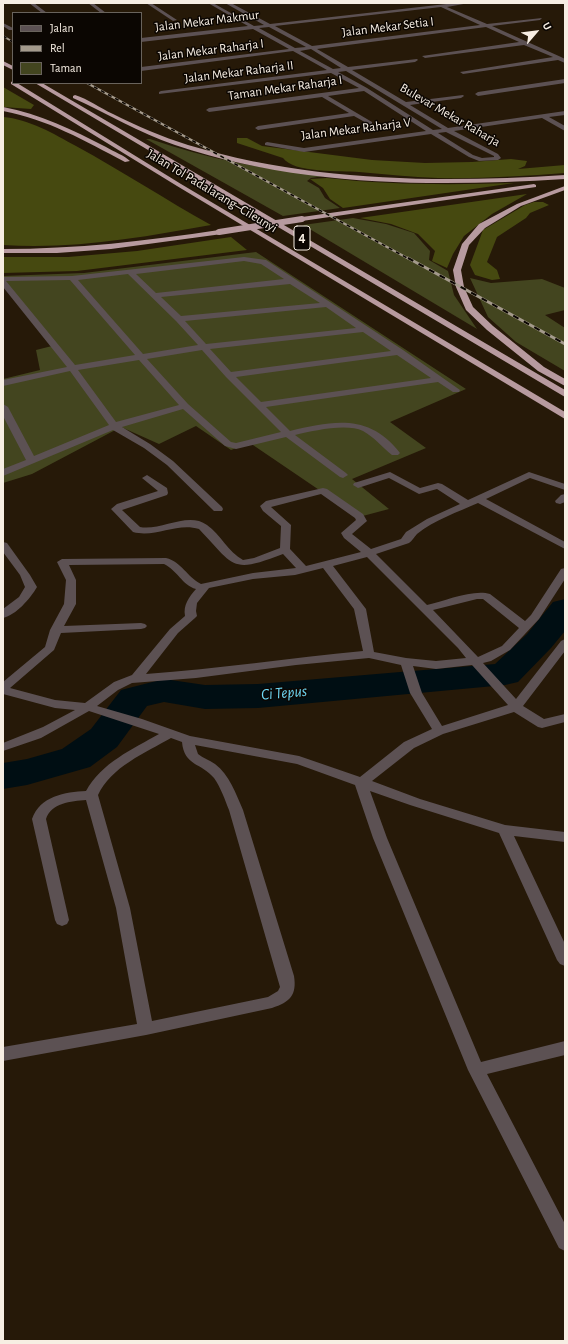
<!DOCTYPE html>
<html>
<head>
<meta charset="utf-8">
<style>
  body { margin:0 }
  #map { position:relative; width:568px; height:1344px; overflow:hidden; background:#261908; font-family:"Alegreya Sans",sans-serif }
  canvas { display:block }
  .frame { position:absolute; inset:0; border:4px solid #f7eee3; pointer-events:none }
  .legend { position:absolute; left:12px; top:12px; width:130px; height:72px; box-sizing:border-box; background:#0b0602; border:1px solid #69635c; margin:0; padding:5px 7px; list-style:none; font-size:12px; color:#f7eee3 }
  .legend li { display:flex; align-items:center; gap:8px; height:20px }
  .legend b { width:20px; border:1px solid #69635c }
  .north { position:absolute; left:516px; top:12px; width:40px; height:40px; -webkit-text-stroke:3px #0b0602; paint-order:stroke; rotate:62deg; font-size:11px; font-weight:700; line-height:16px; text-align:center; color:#f7eee3 }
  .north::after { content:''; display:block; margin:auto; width:14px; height:18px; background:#f7eee3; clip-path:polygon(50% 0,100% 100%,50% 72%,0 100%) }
</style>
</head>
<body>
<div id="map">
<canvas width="568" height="1344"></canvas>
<div class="frame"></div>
<ul class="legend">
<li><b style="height:5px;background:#5c5153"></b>Jalan</li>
<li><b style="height:5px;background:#a49a8c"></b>Rel</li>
<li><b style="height:11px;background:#43451f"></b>Taman</li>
</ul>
<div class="north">U</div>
</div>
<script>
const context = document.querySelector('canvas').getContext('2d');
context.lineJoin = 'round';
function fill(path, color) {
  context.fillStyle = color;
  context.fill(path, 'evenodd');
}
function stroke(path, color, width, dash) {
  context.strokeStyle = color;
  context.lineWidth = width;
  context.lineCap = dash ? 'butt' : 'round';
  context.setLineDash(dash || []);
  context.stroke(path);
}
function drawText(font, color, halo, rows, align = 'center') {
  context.font = font + ' "Alegreya Sans",sans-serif';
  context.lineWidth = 3;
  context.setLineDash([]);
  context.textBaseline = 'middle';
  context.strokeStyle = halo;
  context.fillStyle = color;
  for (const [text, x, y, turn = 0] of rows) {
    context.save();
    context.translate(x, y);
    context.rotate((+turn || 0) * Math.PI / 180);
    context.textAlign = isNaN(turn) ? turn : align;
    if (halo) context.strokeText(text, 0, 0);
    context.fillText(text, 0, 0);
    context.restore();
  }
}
fill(new Path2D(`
  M146 139H150C208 159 263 169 324 176L311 178 307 181 319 188 325 198 340 208 283 216Z
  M353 218 386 224 414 233 430 251 429 260 448 271 454 295 477 329 303 225Z
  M256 252 466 389 390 422 426 448 352 479 389 509 359 517 250 443 231 450 196 426 159 444 121 427 32 474 3 483V379L40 370 36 350 52 346 3 278V276L84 273Z
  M470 278 491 283 542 279 565 288V310L545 315 565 328V371L516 342 488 317Z`), '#43451f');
fill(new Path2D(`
  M3 87 34 105 31 109 3 107Z
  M3 117C29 119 54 134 76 146 122 171 166 200 211 225 144 237 72 250 3 245Z
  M237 138H247L262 146 372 160 425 163 472 162 511 159 527 161 525 166 518 169 565 165V173C523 176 480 179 438 178 411 177 385 174 359 172 342 171 293 173 283 158L237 143Z
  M327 178C389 185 451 185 514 183L343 208 330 199 323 188 310 179Z
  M527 194 492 214 464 236 453 254 447 268 432 261 435 251 418 234 391 224 360 218Z
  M534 202H543L549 205 530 213 526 218 497 237 487 262 497 270 500 279 492 280 475 275 470 265 483 230 525 205Z
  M231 237 247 250 77 271 3 273V257H68L137 251Z`), '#464910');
fill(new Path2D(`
  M565 599V631L551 648 518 682 505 685 258 708 205 709 164 702 147 706 117 747 90 767 27 785 3 789V763L27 759 62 749 91 729 121 690 164 679 205 685 258 684 495 664 527 634 553 602Z`), '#000e13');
fill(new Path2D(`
  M29 3H34L47 13H42Z
  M88 3H93L106 13H101Z
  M146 3H151L177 20 173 21Z
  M208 3H213L254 26 264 25 225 3H231L270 24 455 3H469L447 7 487 24 542 18 540 20 492 26 561 57 565 59V63L558 60 463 74 460 72 553 57 524 45 425 58 422 56 519 42 486 27 317 49 348 67 417 59 418 60 415 62 352 70 406 102 463 95 464 96 461 98 410 105 448 128 565 111V115L549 117 565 126V131L542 118 454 131 498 154 501 158 498 160 479 161 469 157 431 134 304 152 265 145V143L267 142 304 148 426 131 364 91 328 96 372 122V124L370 125 354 116 258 130 255 128 258 126 349 113 322 97 209 112 206 110 209 108 359 88 331 73 159 94V92L161 91 327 70 293 51 141 71V67L289 49 253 29 141 42V38L248 26ZM441 7 480 25 312 46 275 26ZM269 27 306 47 295 48 259 28ZM311 49 341 68 333 69 300 51ZM346 71 442 129 433 130 367 88 338 72ZM446 132 494 156V157L482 158 473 155 438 133Z
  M3 23 13 28V30H9L3 26Z
  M565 79V83L478 96 475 94 478 92Z
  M244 257 266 260 403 350 460 390 459 392H453L438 382 266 407 290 431C333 421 369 413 400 453L398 455H392C382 447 374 437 363 431 346 423 313 431 295 435L346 473 348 475 343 478 340 477 286 437 236 449 225 446 183 409 122 427 150 444 173 461 222 507 223 509 222 511H214L167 465 144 448 113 430 3 476V469L26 460 3 416V404L8 407 34 456 109 425 70 371 3 386V380L67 367 3 287V277L72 276ZM244 261 261 264 284 279 156 293 136 274ZM128 274 176 321 198 345 143 354 78 280ZM70 280 135 355 75 365 6 281ZM290 284 320 303 181 316 161 297ZM326 307 356 328 206 344 185 321ZM363 332 391 351 231 372 210 349ZM202 350 226 377 281 432 236 443 231 442 188 404 147 359ZM397 355 431 378 261 402 236 377ZM139 360 179 405 116 422 78 370Z
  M390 472 420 488 438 483 442 484 468 500 529 472 565 484V490L530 478 486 499 565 542V549L478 503C458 512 434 520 417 534 414 537 412 541 409 543L376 554 427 605C445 601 473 589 490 594L525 621 531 615 561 569 565 568V579L539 619 510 650 491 661 483 663 516 699 561 641 565 639V651L523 706 544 719 565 714V722L542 728 538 727 514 712 443 734 414 748 372 781 420 799 505 825 565 832V842L514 836 565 944V966L560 964 557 960 499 833 410 805 370 791 387 838 481 1062 565 1041V1055L487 1074 565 1224V1251L559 1248 468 1070 373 838 355 785 297 764 195 745 198 754C203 758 209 760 215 764 229 774 236 794 243 810L294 976C297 995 290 1002 272 1008L146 1035 3 1061V1047L137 1024 116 908 86 800C71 801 51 803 46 819L69 920 67 924 62 926 57 924 55 920 32 819C40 796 65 792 86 791 101 763 133 749 159 734L89 711 41 738 3 751V743L43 727 75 710 55 708 3 694V682L45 647 50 630 64 604 66 580 57 562 62 559 166 558C182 562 187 577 201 584L253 573 296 568 283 554C231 574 235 567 199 529 177 522 156 538 133 532L111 509 117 504 158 491 142 478 147 475 167 488 168 493 167 495 122 510 140 527C161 531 188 511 207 525 221 535 228 552 243 560L254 558 280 548 281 526 263 511 260 506 266 501 323 488 327 489 363 514 367 521 352 534 371 549 401 539 406 532 427 519 460 504 437 489 419 494 389 478 358 488 353 485 354 483ZM321 494 355 518 356 520 341 533 344 538 361 552 306 566 290 549 291 525 271 507ZM367 557 458 648 466 658 436 661 406 658 374 652 366 609 333 566ZM164 564C177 570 182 585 196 589 189 597 183 605 185 616L170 629 132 675 114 682 85 703 55 700 10 688 54 650 61 633 141 629 145 628 147 626 145 624 141 623 64 626 76 604V580L69 565ZM323 568 354 609 363 651C290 658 218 669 146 674L178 633 195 618 197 616 196 611 197 603 209 588 253 579 295 575ZM477 599H483L519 628 502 646 478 657 433 610ZM369 658 401 665 410 693 432 729 404 742 360 777 299 756 190 736 142 719 97 706 118 690 132 683 196 678 296 665ZM472 665 508 705 442 726 422 693 413 666 436 669ZM171 738 182 742C184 766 202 763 214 778 221 788 225 800 229 810L280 987 278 991 268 997 152 1021 130 908 98 795C111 767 145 753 171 738Z
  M565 494V502L560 504 556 503 555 501 561 495Z
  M3 542 7 543 30 575 37 587C30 599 16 615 3 618V609L19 597 25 587 20 575 3 552Z`), '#5c5153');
fill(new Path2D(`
  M3 61 13 66V70L3 65Z
  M13 81V83H17L181 184 565 412V419L177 186 11 84V82Z
  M35 83H42L565 390V397Z
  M75 95C88 99 100 108 113 114 137 126 162 137 188 145 311 182 438 183 565 175V179C434 187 300 187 175 145 138 132 108 114 73 98V96Z
  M3 107C40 114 73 130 106 147 114 152 124 155 130 161L125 162C85 141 47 119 3 111Z
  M534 184 536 185V187L302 221 298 219 302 217Z
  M565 186V190L521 206 485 228 469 245 461 270 464 287 473 307 493 326 544 367 565 379V386L538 371 487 330 466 310 456 287 453 270 462 244 479 224 517 204Z
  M219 230 223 232 222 234 111 249 57 253H3V249C76 249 147 241 219 230Z`), '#b79a9f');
const railFar1 = new Path2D(`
  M3 36 13 42
  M87 83 409 259`);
const rail = new Path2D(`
  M408 258 565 344`);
stroke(railFar1, '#a49a8c', 2);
stroke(rail, '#a49a8c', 3);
stroke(railFar1, '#0b0602', 1.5, [4]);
stroke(rail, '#0b0602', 2, [6]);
stroke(new Path2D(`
  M219 232 302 219`), '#b79a9f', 6);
drawText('13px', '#f7eee3', '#0b0602', [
  ["Jalan Mekar Makmur",207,21,-7],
  ["Jalan Mekar Setia I",388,27,-7],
  ["Jalan Mekar Raharja I",211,50,-7],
  ["Jalan Mekar Raharja II",239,72,-7],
  ["Taman Mekar Raharja I",285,88,-8],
  ["Bulevar Mekar Raharja",450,115,30],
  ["Jalan Mekar Raharja V",356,129,-7],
  ["Jalan Tol Padalarang–Cileunyi",212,191,31]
]);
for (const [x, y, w] of [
  [302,238,16]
]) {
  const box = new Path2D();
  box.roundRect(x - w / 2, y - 12, w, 24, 3);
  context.fillStyle = '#0b0602';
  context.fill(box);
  stroke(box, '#f7eee3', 1);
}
drawText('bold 14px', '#f7eee3', null, [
  ["4",302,238]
]);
drawText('italic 16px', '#6fdaf7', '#0b0602', [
  ["Ci Tepus",284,693,-5]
]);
</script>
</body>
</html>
